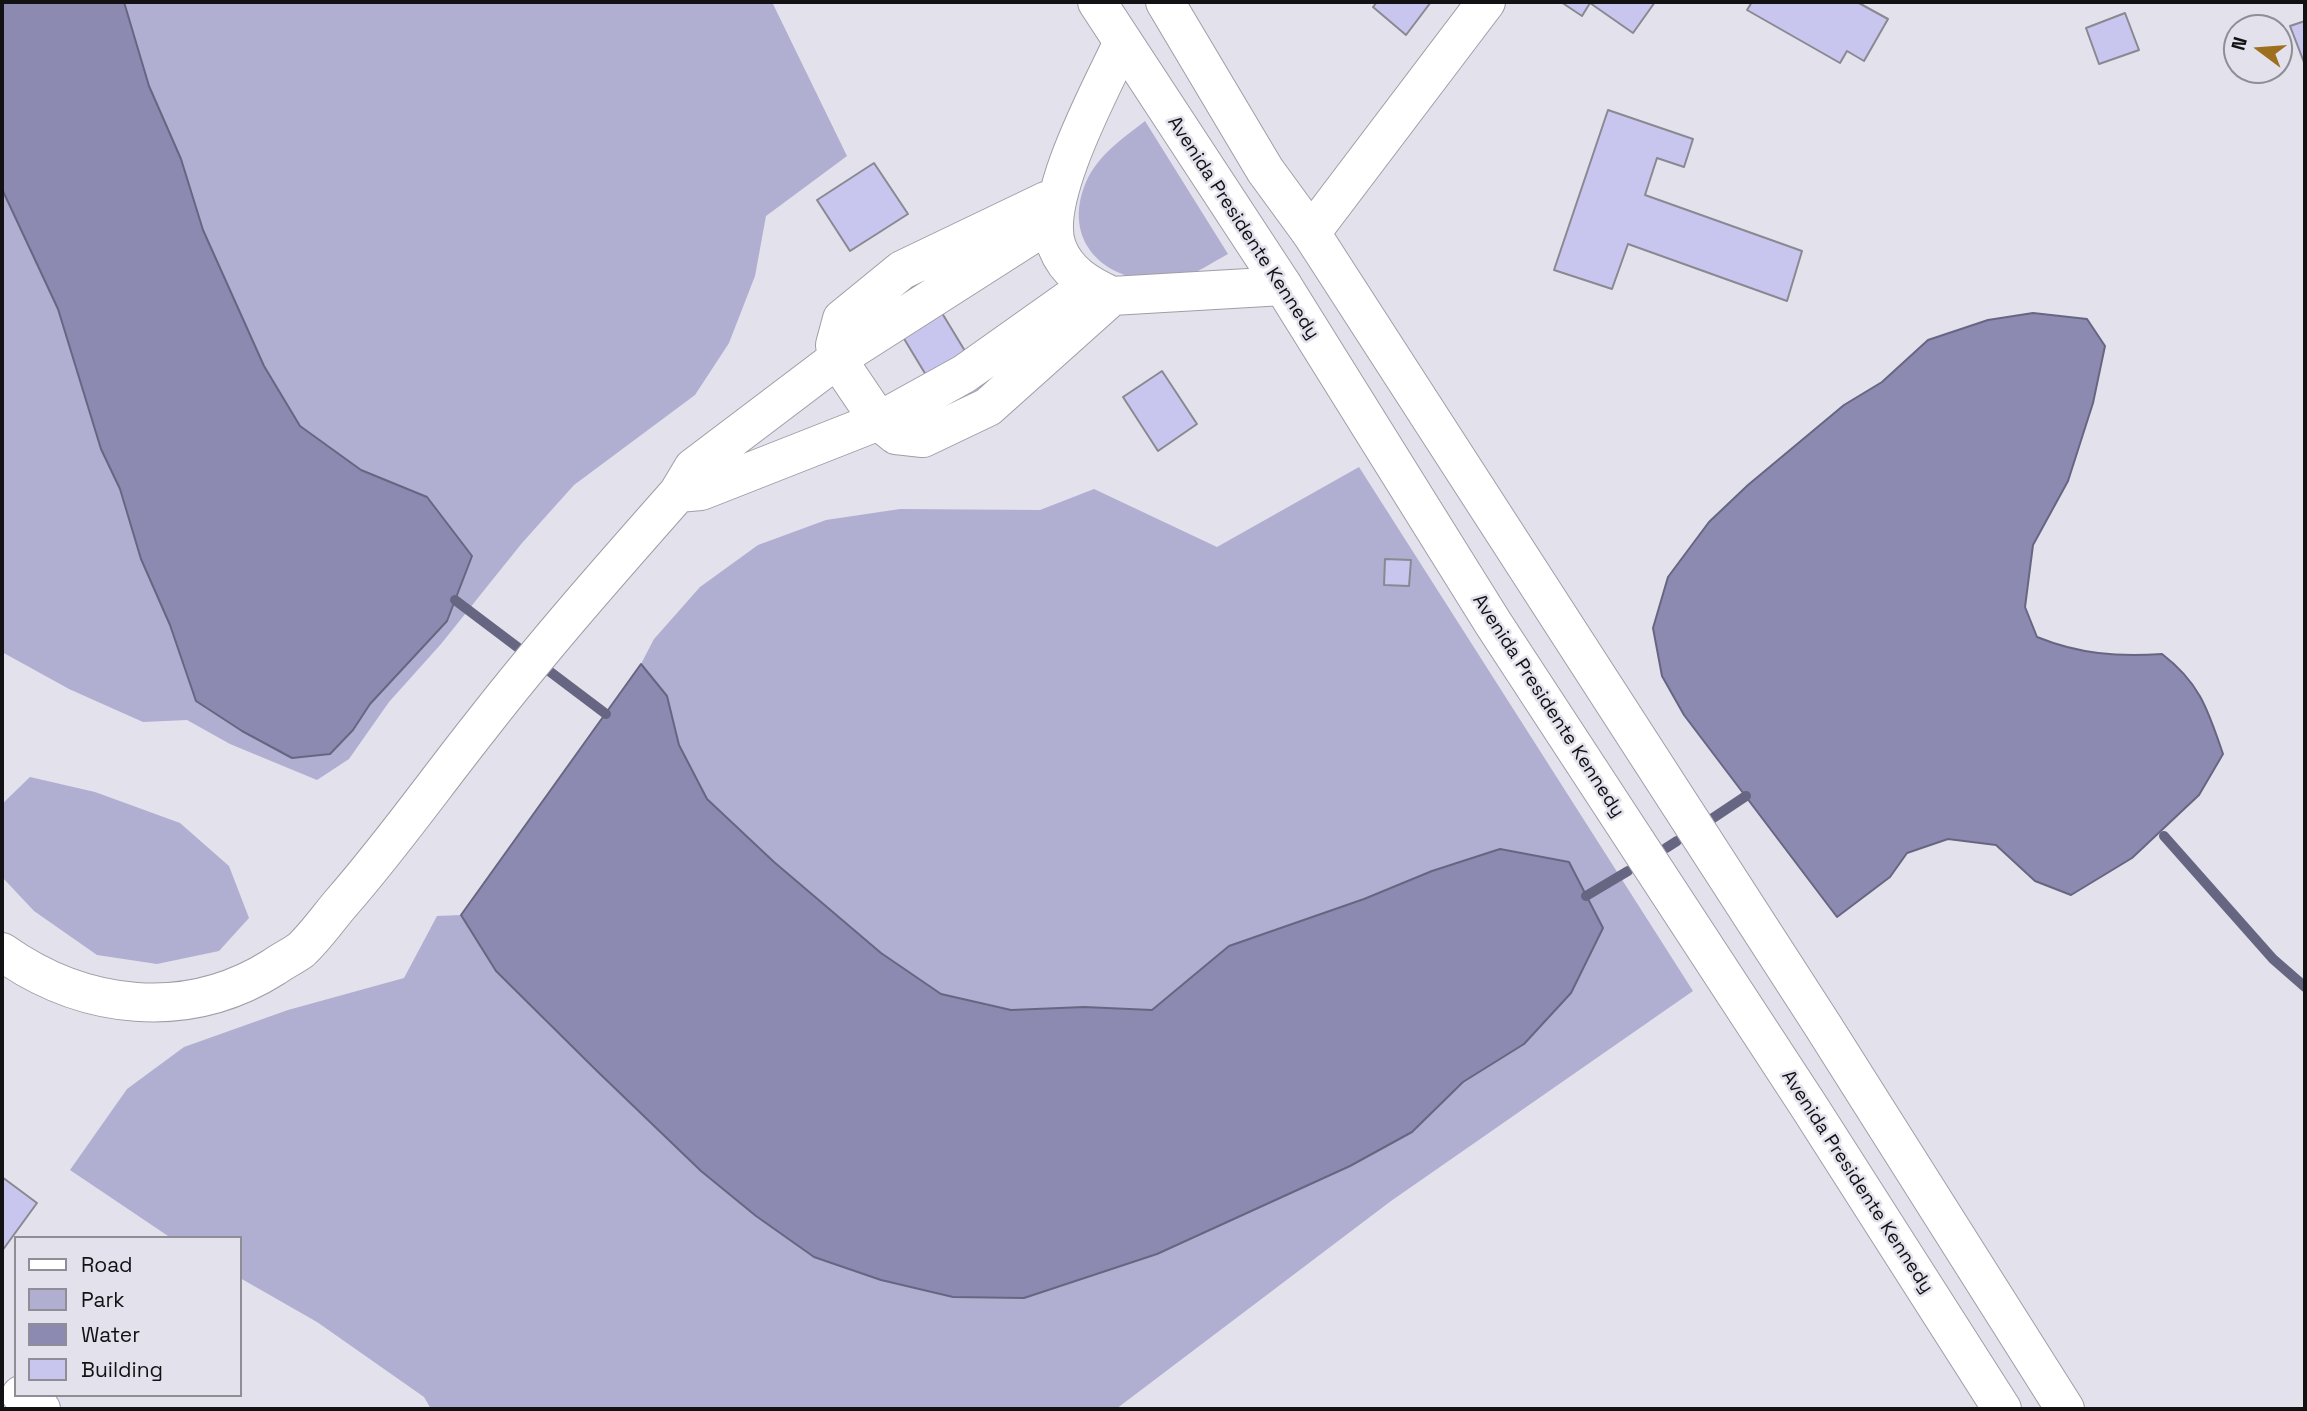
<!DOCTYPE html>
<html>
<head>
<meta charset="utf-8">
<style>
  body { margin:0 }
  #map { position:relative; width:2307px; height:1411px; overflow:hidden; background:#e2e1ec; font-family:"Space Grotesk",sans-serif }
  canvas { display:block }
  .frame { position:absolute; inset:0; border:4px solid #121215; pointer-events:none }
  .legend { position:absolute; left:14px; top:1236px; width:228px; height:161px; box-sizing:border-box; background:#e2e1ec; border:2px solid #8f8e96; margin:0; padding:9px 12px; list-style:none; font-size:21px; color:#121215 }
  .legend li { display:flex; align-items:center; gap:14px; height:35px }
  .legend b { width:35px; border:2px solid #8f8e96 }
  .north { position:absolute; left:2223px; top:14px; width:70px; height:70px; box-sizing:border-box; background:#e2e1ec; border:2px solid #8f8e96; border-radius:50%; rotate:286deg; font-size:19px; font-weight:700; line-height:28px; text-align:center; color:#121215 }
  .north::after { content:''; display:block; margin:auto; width:24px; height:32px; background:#9d7020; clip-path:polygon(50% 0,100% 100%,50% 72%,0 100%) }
</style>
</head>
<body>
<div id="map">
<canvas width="2307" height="1411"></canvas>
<div class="frame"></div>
<ul class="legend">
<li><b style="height:9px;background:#fff"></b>Road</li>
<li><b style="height:19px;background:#b0afd2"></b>Park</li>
<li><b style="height:19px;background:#8c8ab1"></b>Water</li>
<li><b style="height:19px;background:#c8c6ef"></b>Building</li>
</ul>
<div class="north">N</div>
</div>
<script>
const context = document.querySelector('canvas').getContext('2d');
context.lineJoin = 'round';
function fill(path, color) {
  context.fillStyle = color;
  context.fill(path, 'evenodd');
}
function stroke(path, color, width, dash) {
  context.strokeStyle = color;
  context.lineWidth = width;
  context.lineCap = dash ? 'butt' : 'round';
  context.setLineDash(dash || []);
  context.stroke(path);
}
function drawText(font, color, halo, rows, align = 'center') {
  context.font = font + ' "Space Grotesk",sans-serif';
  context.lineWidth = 5;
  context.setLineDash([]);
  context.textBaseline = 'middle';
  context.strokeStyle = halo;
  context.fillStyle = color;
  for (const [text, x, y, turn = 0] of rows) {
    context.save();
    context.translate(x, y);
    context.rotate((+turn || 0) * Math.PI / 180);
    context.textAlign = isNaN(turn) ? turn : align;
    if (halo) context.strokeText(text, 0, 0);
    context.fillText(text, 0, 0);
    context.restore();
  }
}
fill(new Path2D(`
  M124 2H772L847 156 766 216 755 276 729 343 695 395 574 485 522 543 441 644 389 702 349 759 317 780 230 744 187 720 143 722 69 689 2 652V189L58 309 101 449 120 489 141 558 170 625 196 701 242 731 293 758 330 754 353 730 370 704 447 621 472 556 427 497 361 470 300 426 264 366 203 230 181 159 149 86Z
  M1145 121 1228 254C1213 262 1196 274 1180 278 1116 291 1058 248 1086 182 1098 155 1123 138 1145 121Z
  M1359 467 1693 991 1391 1201 1116 1409H431L424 1397 317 1322 240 1278V1238H171L70 1170 127 1089 184 1047 288 1010 404 978 437 916 461 915 549 1020 649 1121 1024 1298 1157 1254 1350 1166 1412 1132 1463 1082 1524 1044 1603 928 1569 862 1432 871 1364 899 1229 946 1152 1010 1084 1007 1011 1010 941 994 881 953 774 862 707 799 679 745 667 696 641 664 654 639 700 587 758 545 826 520 900 509 1040 510 1094 489 1217 547Z
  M30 777 95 792 180 823 229 866 249 918 219 951 157 964 97 955 34 911 2 877V804Z`), '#b0afd2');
const water = new Path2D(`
  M2 2H124L149 86 181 159 203 230 264 366 300 426 361 470 427 497 472 556 447 621 370 704 353 730 330 754 292 758 242 731 196 701 170 625 141 559 120 489 101 449 58 309 2 189Z
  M2033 313 2087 319 2105 346 2093 403 2068 481 2033 545 2025 607 2037 637C2079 654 2117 657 2162 654 2200 683 2208 710 2223 754L2199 795 2132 858 2071 895 2035 881 1996 845 1948 839 1907 853 1890 877 1837 917 1684 715 1662 676 1653 628 1668 577 1709 522 1748 485 1844 405 1882 382 1928 340 1988 320Z
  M641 664 667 696 679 745 707 799 774 862 881 953 941 994 1011 1010 1084 1007 1152 1010 1229 946 1364 899 1432 871 1500 849 1569 862 1603 928 1571 993 1524 1044 1463 1082 1412 1132 1350 1166 1157 1254 1024 1298 953 1297 881 1280 814 1257 756 1216 701 1171 597 1071 496 971 461 915Z`);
fill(water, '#8c8ab1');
stroke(water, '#676682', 2);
stroke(new Path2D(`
  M455 600 606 714
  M1710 820 1746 796
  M2164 836 2273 959 2305 987
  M1666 848 1677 841
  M1586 896 1628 871`), '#676682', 10);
const building = new Path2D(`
  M1377 2H1431L1406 35 1373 7Z
  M1561 2H1655L1633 33 1590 3 1582 16Z
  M1752 2H1857L1888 19 1864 61 1847 51 1840 63 1747 10Z
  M2125 13 2139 50 2099 64 2086 28Z
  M2305 21V65L2290 26Z
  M1608 110 1693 139 1684 167 1657 158 1645 195 1802 251 1787 301 1628 244 1612 289 1554 270Z
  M874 163 908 214 850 251 817 200Z
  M922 280 988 389 949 413 883 304Z
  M1162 371 1197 424 1158 451 1123 397Z
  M1385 559 1411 560 1409 586 1384 585Z
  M2 1177 37 1203 2 1251Z`);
fill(building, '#c8c6ef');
stroke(building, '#898992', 2);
const minor = new Path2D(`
  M1122 44C1101 89 1040 200 1057 247 1067 273 1088 285 1112 296L1283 286
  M1046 201 902 270 842 319 835 345 837 359 879 421 896 435 923 438 988 407 1112 296
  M1311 233 1486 2
  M678 493 701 491 879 421 964 374 1088 286
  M2 952C84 1010 187 1022 274 967 282 961 293 956 301 950 316 936 329 917 342 902 391 846 434 785 480 727 543 646 610 570 678 493L693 468 837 359 1053 221
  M21 1395 41 1409`);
const major = new Path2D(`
  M1097 2 1283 286 1493 623 1810 1108 2002 1409
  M1165 2 1265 170 1311 233 1823 1026 2065 1409`);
stroke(minor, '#9f9ea8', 40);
stroke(major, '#9f9ea8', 40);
stroke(minor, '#fff', 38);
stroke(major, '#fff', 38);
drawText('19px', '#121215', '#e2e1ec', [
  ["Avenida Presidente Kennedy",1243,228,57],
  ["Avenida Presidente Kennedy",1548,706,57],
  ["Avenida Presidente Kennedy",1857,1182,57]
]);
</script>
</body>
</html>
